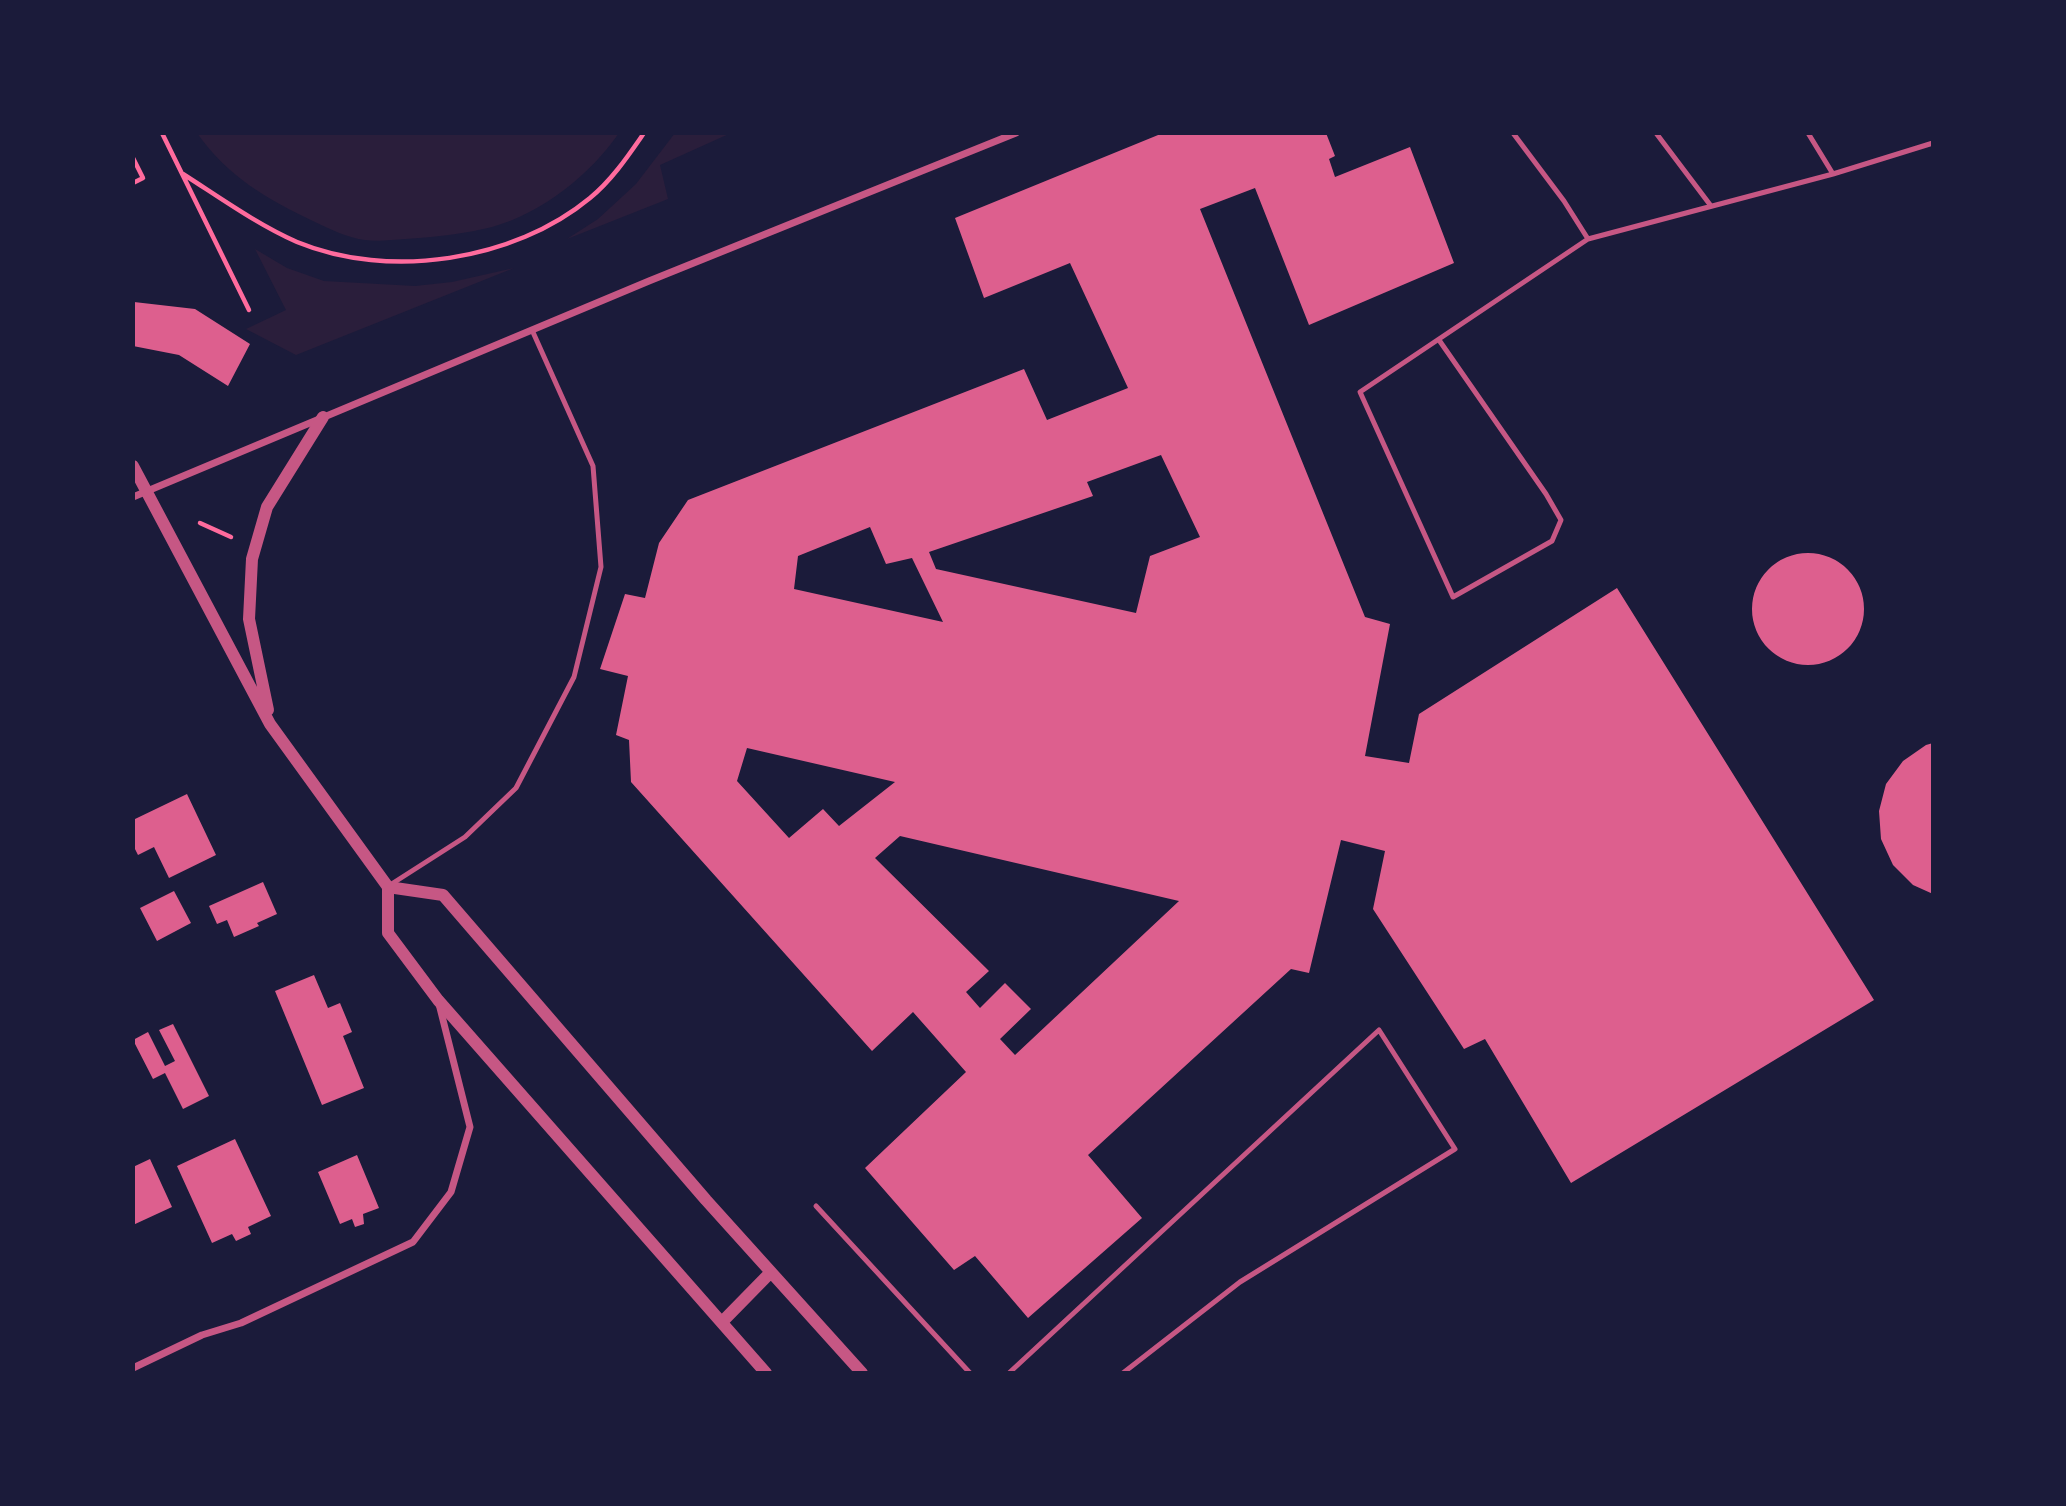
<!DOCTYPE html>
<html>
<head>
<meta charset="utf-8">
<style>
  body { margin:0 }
  #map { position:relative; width:2066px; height:1506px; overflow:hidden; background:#1b1b3a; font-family:Commissioner,sans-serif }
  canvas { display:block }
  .frame { position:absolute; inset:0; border:135px solid #1b1b3a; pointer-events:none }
</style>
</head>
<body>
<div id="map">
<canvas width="2066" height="1506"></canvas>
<div class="frame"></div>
</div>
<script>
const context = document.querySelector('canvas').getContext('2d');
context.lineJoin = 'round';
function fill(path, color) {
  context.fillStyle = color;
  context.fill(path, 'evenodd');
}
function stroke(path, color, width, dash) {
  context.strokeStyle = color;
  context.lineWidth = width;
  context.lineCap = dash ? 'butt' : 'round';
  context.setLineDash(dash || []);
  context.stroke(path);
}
fill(new Path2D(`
  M197 133H619C590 175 542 213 492 227 468 233 444 236 419 238 402 239 382 242 365 240 348 238 330 229 315 222 268 200 227 176 197 133Z
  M675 133H731L660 165 668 199 567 239 598 219 636 184Z
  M255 249 287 268 324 281 415 286 452 282 514 268 296 355 246 329 286 310Z`), '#2a1e3b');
fill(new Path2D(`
  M1163 133H1326L1335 156 1329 159 1335 177 1410 147 1454 263 1309 325 1255 188 1200 209 1365 617 1390 624 1365 756 1409 763 1419 714 1617 588 1874 1000 1571 1183 1485 1039 1464 1049 1373 909 1385 851 1341 840 1309 973 1291 969 1088 1155 1142 1218 1028 1318 975 1256 954 1270 865 1168 966 1072 913 1012 872 1051 631 782 629 740 616 735 628 676 600 669 625 594 645 598 659 543 688 500 1024 369 1047 420 1128 388 1070 263 984 298 955 218ZM1161 455 1200 537 1150 556 1136 613 936 569 929 552 1093 496 1087 482ZM870 527 886 564 912 558 943 622 794 589 798 556ZM747 748 895 782 839 826 823 809 789 838 737 781ZM900 836 1179 901 1015 1055 1000 1039 1031 1009 1005 983 980 1008 966 992 989 971 875 858Z
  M134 302 195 309 250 344 228 386 179 355 133 346Z
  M1752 609a56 56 0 1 1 112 0a56 56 0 1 1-112 0Z
  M1933 743V894L1913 885 1893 865 1881 839 1879 811 1886 784 1903 761 1926 745Z
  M187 794 216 855 169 878 154 847 138 855 133 845V824L135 819Z
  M263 882 277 914 257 923 259 926 234 937 227 920 217 924 209 906Z
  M174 891 191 923 157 941 140 908Z
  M314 975 328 1008 340 1003 352 1032 343 1036 364 1088 322 1105 275 991Z
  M173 1024 209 1096 183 1109 165 1073 153 1079 133 1040 148 1032 165 1066 175 1061 159 1030Z
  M235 1139 271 1216 248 1227 251 1234 236 1241 232 1234 212 1243 177 1166Z
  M357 1155 379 1208 363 1214 364 1224 355 1227 352 1219 340 1224 318 1172Z
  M150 1159 172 1207 133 1225V1167Z`), '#dd5f8e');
stroke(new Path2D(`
  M162 133 249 310
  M133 158 143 178 133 183
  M183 174C219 197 258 225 297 242 389 280 514 261 590 198 612 180 628 156 644 133
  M200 523 231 537`), '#ff6b9d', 4.5);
stroke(new Path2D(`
  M1513 133 1564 201 1588 239 1833 174 1933 143
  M1656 133 1711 206
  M1808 133 1833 174
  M1439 340 1546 494 1561 520 1552 541 1453 597 1360 392 1588 239
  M390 885 465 837 516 788 574 677 601 567 593 466 532 330
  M816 1206 970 1373
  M1009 1373 1379 1030 1455 1149 1240 1282 1123 1373`), '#c65784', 5);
stroke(new Path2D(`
  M133 497 649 281 1016 133
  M133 1368 202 1335 241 1323 413 1242 451 1192 470 1127 439 1004`), '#c65784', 7);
stroke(new Path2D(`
  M133 466 270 724 388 887V933L438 1000 766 1373
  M268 710 249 619 252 559 267 507 323 417
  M388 887 443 895 706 1200 862 1373
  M722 1322 771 1272`), '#c65784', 12);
</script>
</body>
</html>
